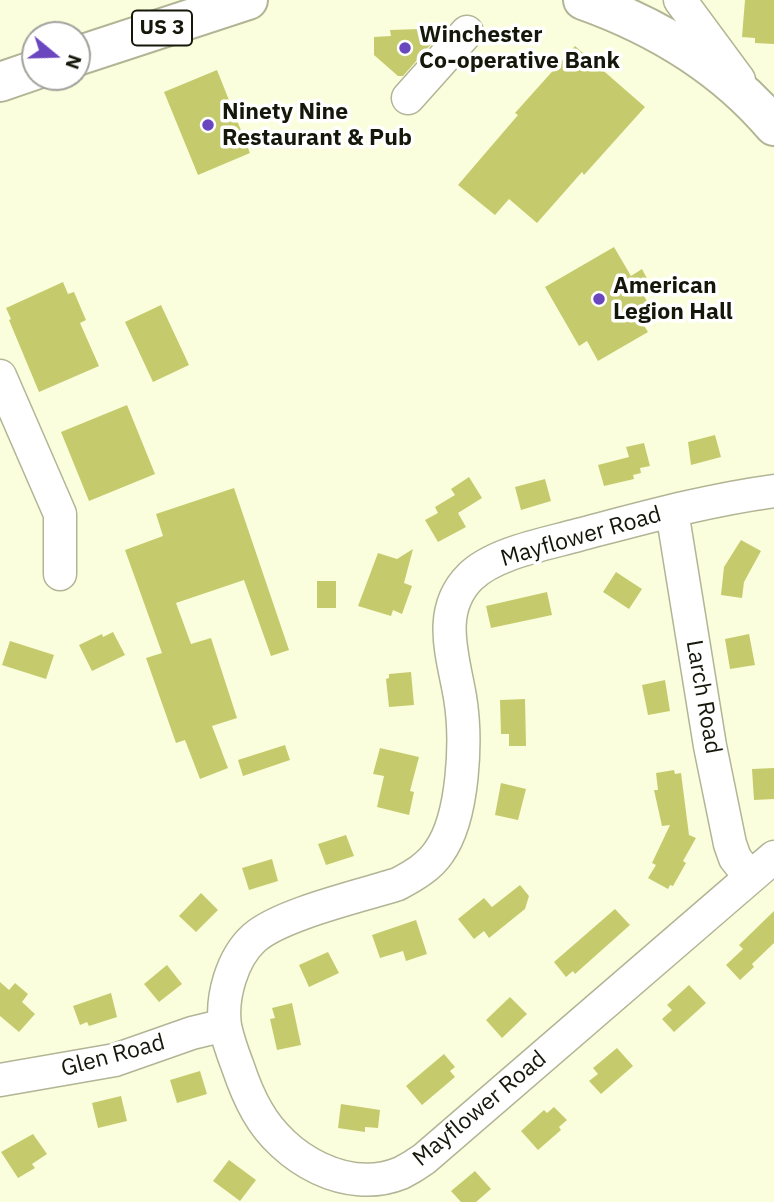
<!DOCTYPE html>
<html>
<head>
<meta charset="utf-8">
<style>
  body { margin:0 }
  #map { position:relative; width:774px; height:1202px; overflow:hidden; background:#fafedc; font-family:"IBM Plex Sans",sans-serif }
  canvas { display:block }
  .north { position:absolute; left:21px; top:21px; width:70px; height:70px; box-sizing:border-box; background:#fff; border:2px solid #a2a29d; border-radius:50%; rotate:109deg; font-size:19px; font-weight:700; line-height:28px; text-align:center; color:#16170b }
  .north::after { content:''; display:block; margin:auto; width:24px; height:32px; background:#6a46bf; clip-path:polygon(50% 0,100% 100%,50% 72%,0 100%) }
</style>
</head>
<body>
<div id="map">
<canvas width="774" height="1202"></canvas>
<div class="north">N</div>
</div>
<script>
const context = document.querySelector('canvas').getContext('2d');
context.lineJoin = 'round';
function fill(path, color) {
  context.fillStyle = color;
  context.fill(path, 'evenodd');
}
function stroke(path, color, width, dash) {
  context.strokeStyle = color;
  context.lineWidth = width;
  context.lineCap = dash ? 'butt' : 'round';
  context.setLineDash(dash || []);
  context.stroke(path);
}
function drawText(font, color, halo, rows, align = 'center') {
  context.font = font + ' "IBM Plex Sans",sans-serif';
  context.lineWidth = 7;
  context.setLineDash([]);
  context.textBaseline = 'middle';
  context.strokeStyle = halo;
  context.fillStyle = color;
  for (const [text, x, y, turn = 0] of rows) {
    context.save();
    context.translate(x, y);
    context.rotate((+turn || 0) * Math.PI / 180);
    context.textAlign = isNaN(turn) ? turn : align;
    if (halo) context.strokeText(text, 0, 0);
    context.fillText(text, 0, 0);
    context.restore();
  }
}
fill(new Path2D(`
  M745 0H774V44L755 43V38L742 37Z
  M420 29V35H432L433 42 403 76H398L374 55V37L391 36 390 30Z
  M575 46 645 107 584 175 582 172 537 223 509 199 495 215 458 185 518 115 515 113Z
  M217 70 250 153 198 175 164 92Z
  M614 247 631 276 642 269 651 286 642 292 650 307 637 314 648 332 598 361 587 341 579 346 545 287Z
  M63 282 68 294 74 292 86 320 80 323 99 366 39 392 9 320 11 319 6 308Z
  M161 305 189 365 153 382 125 322Z
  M127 405 155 474 89 501 61 432Z
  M715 435 721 457 691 465 688 442Z
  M644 443 650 466 640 468 641 473 633 475 634 479 604 486 598 465 629 457 626 447Z
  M469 477 482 498 458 513 466 527 438 542 425 520 438 513 435 507 455 495 451 489Z
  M545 479 551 501 521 510 515 487Z
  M234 488 289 650 271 656 244 580 176 603 191 644 211 638 237 718 212 726 228 768 200 779 185 740 176 743 146 658 162 653 125 550 163 536 156 514Z
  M741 540 761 551 744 582 742 598 721 595 724 567Z
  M413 549 404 583 412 586 402 614 393 610 391 616 358 606 378 553 397 559Z
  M616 572 642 589 629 609 603 592Z
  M317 581H336V608H317Z
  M547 592 552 615 491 628 486 606Z
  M113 632 125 655 92 671 79 645 102 634 103 637Z
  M749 634 755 665 730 669 725 639Z
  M10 641 54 655 46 679 2 665Z
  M411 672 414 705 389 707 386 679 389 678V674Z
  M665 680 670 711 648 715 642 685Z
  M525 699 526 746H509V734H501L500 700Z
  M285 745 290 760 243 776 238 760Z
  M380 748 419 757 410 791 414 792 409 815 377 807 384 776 373 774Z
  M774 768V799L754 800 752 769Z
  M674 770 675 774 681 773 689 835 696 838 683 861 686 863 673 886 670 885 668 889 648 878 656 865 652 863 670 825 662 826 654 790H658L656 773Z
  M501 783 526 789 518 820 495 815Z
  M346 835 354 856 326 865 318 844Z
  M272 859 278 881 249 890 242 868Z
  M520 885 529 896 525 909 489 938 484 931 474 939 458 919 484 898 492 907Z
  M201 893 218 910 196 932 179 916Z
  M615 909 630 925 575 974 573 971 566 977 554 962Z
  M774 911V943L752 964 754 967 740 980 726 965 743 949 739 945Z
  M416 920 427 954 406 961 403 951 380 958 372 935Z
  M328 952 339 973 309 987 299 965Z
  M167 965 182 984 159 1002 144 984Z
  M0 982 9 990 15 983 28 994 22 1002 35 1014 19 1032 0 1016Z
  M689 985 706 1003 674 1032 662 1019 672 1010 667 1005Z
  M111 993 117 1017 89 1026 87 1022 80 1025 73 1006Z
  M510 997 527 1014 502 1038 486 1020Z
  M292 1003 301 1045 277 1050 270 1019 275 1018 272 1008Z
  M617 1048 633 1066 601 1094 589 1081 598 1074 593 1068Z
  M444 1054 455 1067 450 1071 455 1077 422 1105 406 1086Z
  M200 1071 207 1094 177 1103 170 1080Z
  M121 1096 127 1121 98 1128 92 1103Z
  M341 1104 380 1110 378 1128 365 1127V1132L338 1128Z
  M554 1107 567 1120 559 1127 561 1130 538 1150 521 1131 544 1110 547 1113Z
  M33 1134 47 1154 32 1164 35 1168 18 1178 1 1152Z
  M229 1160 256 1180 240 1201 213 1181Z
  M475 1171 491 1189 476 1202H461L451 1191Z`), '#c5cb6d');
const minor = new Path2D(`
  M680 0 739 80
  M408 98 467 32
  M0 376 60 514V574
  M774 491C707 500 643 518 578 535 546 544 494 553 470 577 436 611 453 656 460 697 467 739 464 817 439 852 429 867 413 876 398 884 361 896 281 914 254 938 232 958 221 997 225 1026 228 1040 233 1054 238 1067 243 1082 249 1097 257 1111 284 1159 347 1195 401 1173 409 1169 417 1164 424 1159L774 857
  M672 511 710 746 730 844 735 858 750 877
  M0 1080 115 1060 192 1033 225 1025`);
const major = new Path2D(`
  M583 0C656 26 723 66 774 126`);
const highway = new Path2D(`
  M77 56 248 0
  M0 82 35 70`);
stroke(minor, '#b2b595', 35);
stroke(major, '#b2b595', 42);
stroke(highway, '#b2b595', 42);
stroke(minor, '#fff', 32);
stroke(major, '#fff', 38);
stroke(highway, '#fff', 38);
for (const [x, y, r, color] of [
  [405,48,7,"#6a46bf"],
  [208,125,7,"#6a46bf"],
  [599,299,7,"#6a46bf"]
]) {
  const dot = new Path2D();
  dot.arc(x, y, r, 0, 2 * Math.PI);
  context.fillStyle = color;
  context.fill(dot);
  stroke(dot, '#fff', 2.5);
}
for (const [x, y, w] of [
  [162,28,60]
]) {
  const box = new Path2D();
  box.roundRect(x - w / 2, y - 17.5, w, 35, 5);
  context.fillStyle = '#fff';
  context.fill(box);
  stroke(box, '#16170b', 2);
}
drawText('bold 21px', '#16170b', null, [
  ["US 3",162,28]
]);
drawText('bold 23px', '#16170b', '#fff', [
  ["Winchester",419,35],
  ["Co-operative Bank",419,61],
  ["Ninety Nine",222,112],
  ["Restaurant & Pub",222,138],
  ["American",613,286],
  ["Legion Hall",613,312]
], 'left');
drawText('23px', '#16170b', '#fff', [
  ["Mayflower Road",581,537,-16],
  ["Larch Road",703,697,80],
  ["Glen Road",113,1056,-15],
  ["Mayflower Road",480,1109,-40]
]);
</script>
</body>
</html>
